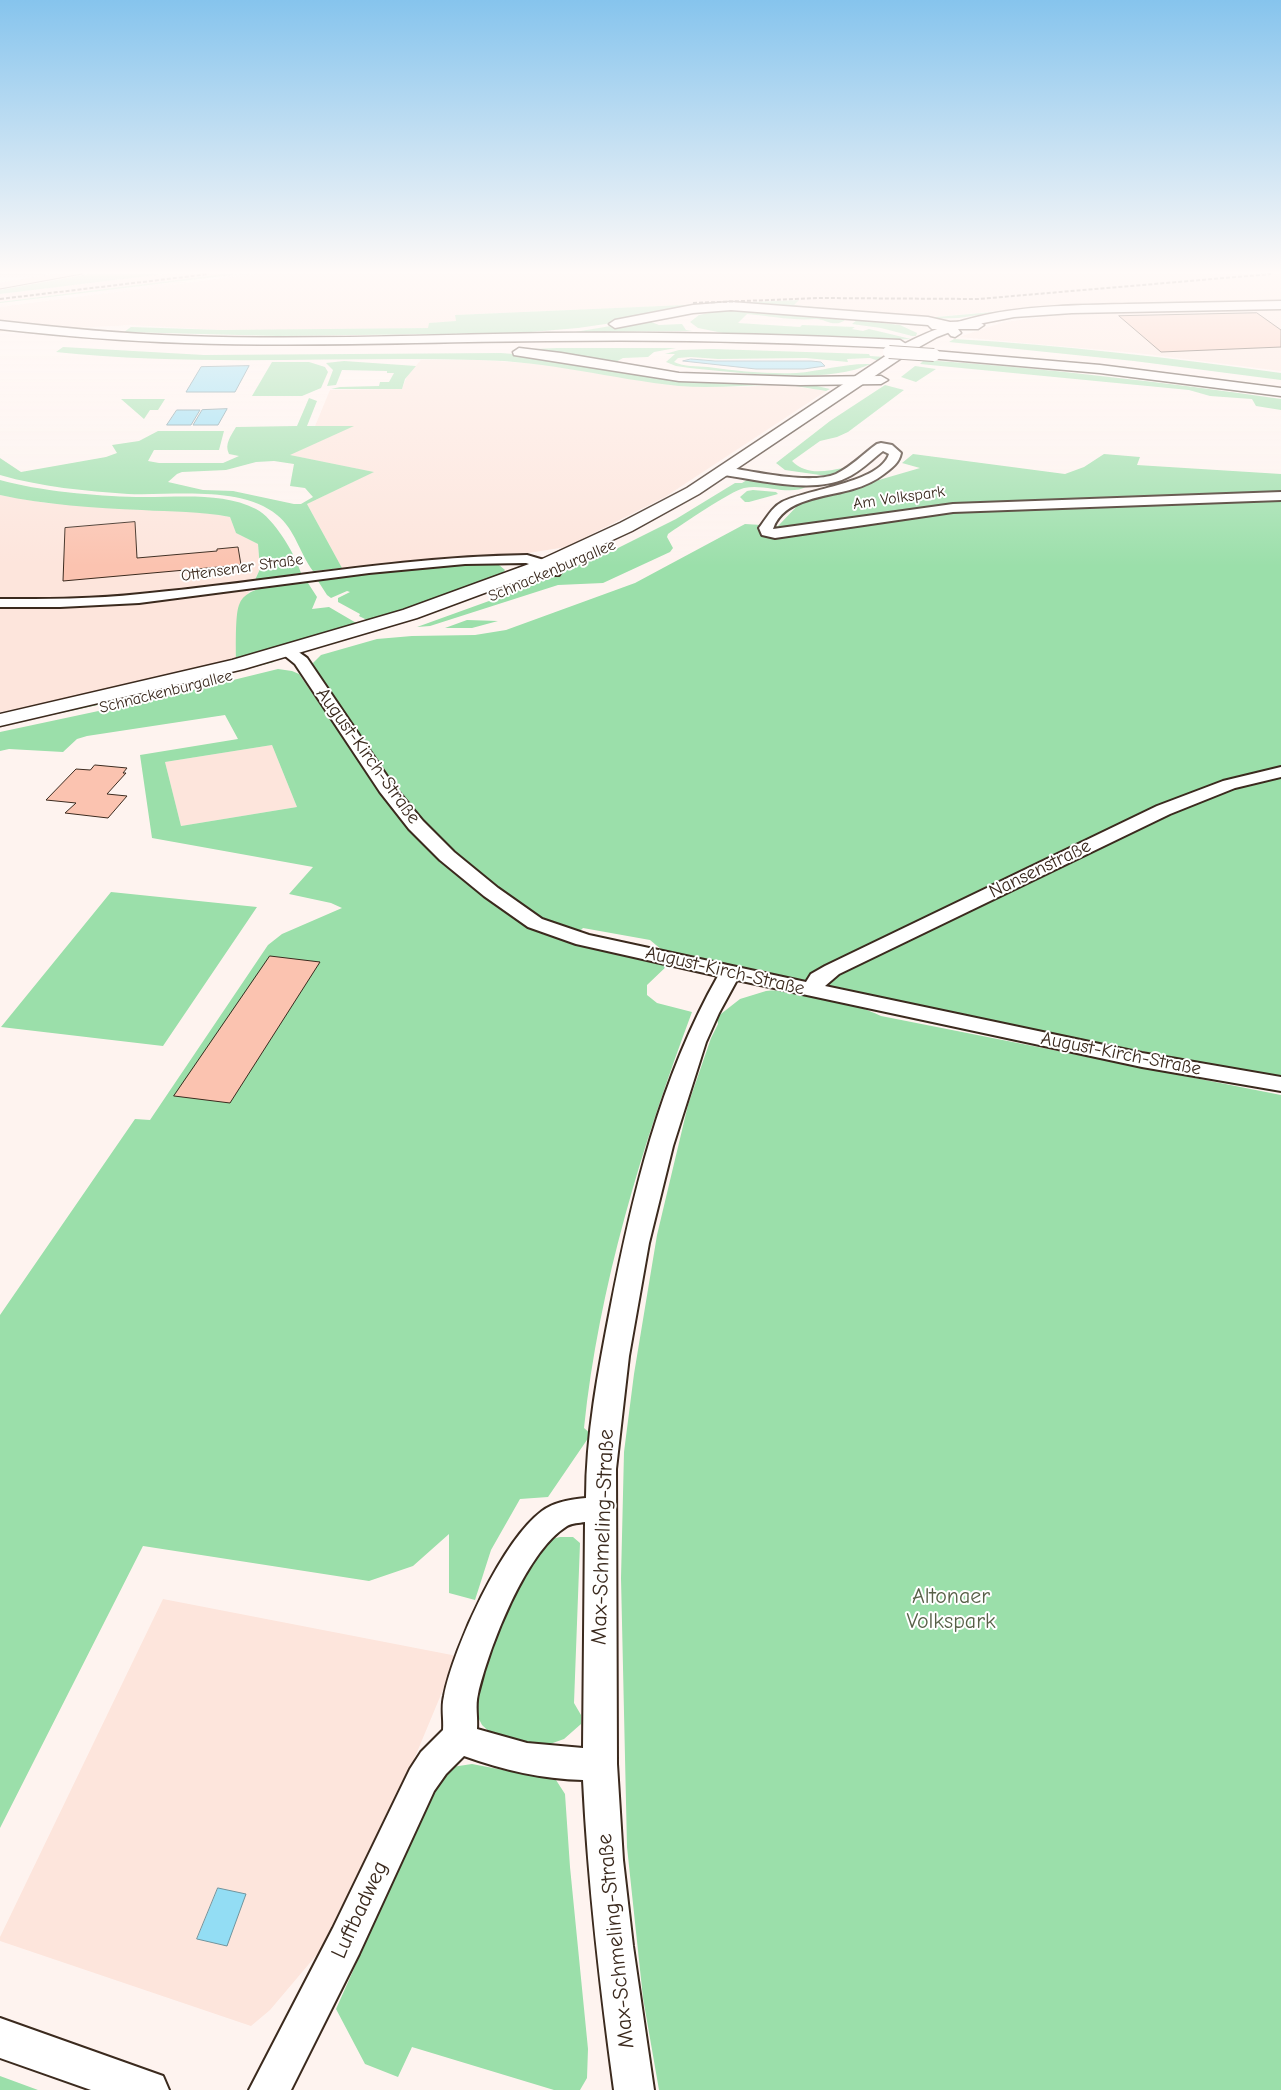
<!DOCTYPE html>
<html>
<head>
<meta charset="utf-8">
<style>
  body { margin:0 }
  canvas { display:block; background:#fef3ef }
</style>
</head>
<body>
<canvas width="1281" height="2090"></canvas>
<script>
const context = document.querySelector('canvas').getContext('2d');
context.lineJoin = 'round';
function fill(path, color) {
  context.fillStyle = color;
  context.fill(path, 'evenodd');
}
function stroke(path, color, width, dash) {
  context.strokeStyle = color;
  context.lineWidth = width;
  context.lineCap = dash ? 'butt' : 'round';
  context.setLineDash(dash || []);
  context.stroke(path);
}
function drawText(font, color, halo, rows, align = 'center') {
  context.font = font + ' "Comic Neue",sans-serif';
  context.lineWidth = 4;
  context.setLineDash([]);
  context.textBaseline = 'middle';
  context.strokeStyle = halo;
  context.fillStyle = color;
  for (const [text, x, y, turn = 0] of rows) {
    context.save();
    context.translate(x, y);
    context.rotate((+turn || 0) * Math.PI / 180);
    context.textAlign = isNaN(turn) ? turn : align;
    if (halo) context.strokeText(text, 0, 0);
    context.fillText(text, 0, 0);
    context.restore();
  }
}
fill(new Path2D(`
  M51 274H89L0 290V283Z
  M164 274H230L0 302V294Z
  M256 274H1281V302L1015 309 925 318 793 305 798 300 455 315 456 321 430 323 429 328 221 330 131 325 0 332V307Z
  M1281 309V371L1137 353 959 337 1004 322 1058 315Z
  M421 360H480L540 364 680 386 747 387 778 384 826 391 665 497 566 547 522 554 433 558 342 568 307 504 373 472 289 455 313 431 330 390 402 389 408 374Z
  M0 495 46 503 143 510 202 512 230 517 236 533 258 544 260 569 249 592 239 605 236 660 52 702 0 712Z
  M272 745 297 807 181 826 165 762Z
  M163 1599 457 1656 393 1810 325 1945 270 2010 251 2026 0 1941V1937Z`), '#fde5dc');
fill(new Path2D(`
  M89 274H164L0 294V290Z
  M225 274H240L0 303V302Z
  M799 300 794 305 925 318 1016 310 958 318 924 319 736 305 578 328 519 333 278 336 124 332 131 327 221 330 428 328 429 323 456 321 455 315Z
  M724 310 749 311 845 320C835 328 825 319 816 319 793 321 770 316 747 314L738 323 800 327 802 325 855 327 852 329 863 331 869 329 911 339 891 340 723 333 698 328 690 322 699 315Z
  M646 320 659 325 682 324 686 330 692 331 575 332Z
  M857 320 900 325 917 333 916 336H912L881 328 852 324Z
  M954 339C1063 345 1172 358 1281 373V380L1134 361 949 342Z
  M63 347 204 355 501 353 537 356 617 369 808 384 830 389 826 391C810 389 792 384 776 385 744 385 711 389 679 386 612 379 547 361 479 360 338 356 196 367 56 352Z
  M557 348H676L654 352 648 357 623 358 612 364 539 352 511 350Z
  M712 349 869 354 870 356 885 357 879 361 870 358 847 359 848 362 806 358 718 359 691 357 678 358 674 362C684 367 697 366 708 367 737 371 766 374 796 373 822 371 845 363 871 364 824 385 744 373 690 368L676 366 666 362 675 354H665L679 350Z
  M924 360C1043 368 1162 382 1281 399V410L1256 406 1252 399 1210 396 1189 390 920 364Z
  M344 361 416 366 405 379 402 389H331L340 387 379 386 380 382H389L394 373H387V371L342 370 336 385 327 386 333 370 326 363Z
  M272 362H309L325 367 328 372 321 388 302 396H252Z
  M915 366 936 369 916 382 901 377Z
  M885 385 904 390 848 432 837 437 820 441 792 461C807 476 825 471 844 468L837 475 827 476 785 470 776 463 830 421Z
  M309 398 317 401 307 426H354L290 455 374 472 307 504 342 568 313 571C300 554 295 529 277 515 240 485 173 496 128 494 86 491 41 487 0 475V458L21 472 106 457 117 453 112 445 139 441 158 431H224L219 450H154L148 461 159 463H223L239 456 229 454C224 444 231 436 236 427L297 426ZM274 461 294 464 290 486 305 488 313 497 301 504H294L233 491 203 490 168 482 177 474 182 472 226 470 256 462Z
  M121 399H165L158 410H150L144 419Z
  M913 454 1065 474 1084 467 1104 454 1140 457 1137 465 1281 474V1078L884 1001 778 975 662 950 650 940 583 928 579 932 546 921 532 913 453 855 393 787 314 670 313 663 321 655 377 639 412 636 475 635 506 630 635 583 745 524 778 526 800 503 920 468 902 463Z
  M750 478 808 486C789 497 765 483 744 488 731 491 681 525 668 534L667 537 673 548 670 552 603 583 558 585 430 626 417 627 525 588 614 550 676 519 735 483H742Z
  M0 480C39 491 95 496 136 497 174 498 221 491 256 509 274 518 295 554 301 573L255 580 260 569 258 544 236 533 230 517C200 511 172 512 142 510 94 508 46 505 0 495Z
  M753 490 776 492 778 494 749 502H745L740 497 747 491Z
  M478 563 499 565 505 570 502 574 369 621 359 616 360 614 338 602V598L350 592 347 591 331 598 327 595 318 581 350 575Z
  M308 583 317 597 312 609 329 607 358 624 236 660C236 648 235 615 239 605 246 583 289 585 308 583Z
  M467 620 498 621 472 628H445Z
  M269 661 274 662 158 692 47 716 75 707Z
  M278 669 292 671 299 674 379 790 485 895 523 924 543 934 575 943 669 964 647 985V995L657 1003 692 1012C642 1146 599 1285 584 1428L591 1434 548 1497 520 1499 491 1550 475 1600 449 1593V1534L413 1566 369 1581 143 1546 0 1828V1315L135 1119 150 1120 268 945 282 934 342 908 331 903 289 894 313 867 152 838 140 755 238 739 225 715 87 736 77 739 63 752 9 749 0 751V732L164 697ZM272 745 297 807 181 826 165 762Z
  M111 892 257 907 163 1046 1 1027Z
  M766 991C799 988 851 1002 881 1016L1281 1095V2090H659L643 1998 627 1847 621 1578 624 1452 634 1374 657 1235 688 1105 711 1038 718 1024 717 1017 740 999Z
  M560 1537H573L580 1543 574 1703 581 1715V1724L564 1739 550 1744 532 1746 495 1737 482 1725 476 1713 475 1699 495 1632 516 1590 547 1540Z
  M472 1764 556 1780 565 1794 570 1867 588 2049 587 2078 580 2090H554L412 2047 398 2077 365 2064 336 2009 439 1778 452 1767Z
  M0 2076 38 2090H0Z`), '#9bdfaa');
const water = new Path2D(`
  M691 359 715 361H811L821 362 825 366 804 369H756L683 361Z
  M249 366 235 392H186L201 367Z
  M227 409 218 425H193L202 410Z
  M177 410H200L191 425H167Z
  M218 1888 246 1894 227 1946 197 1939Z`);
fill(water, '#93ddf4');
stroke(water, '#70959e', 1);
const building = new Path2D(`
  M1257 313 1281 330V347L1161 352 1119 316Z
  M135 522 137 558 217 551V549L238 547 241 565 63 581 65 528Z
  M95 765 127 768 123 773H126L107 794 127 796 108 818 65 813 76 803 46 800 76 769 90 770Z
  M270 956 320 962 230 1103 174 1096Z`);
fill(building, '#fbc3b0');
stroke(building, '#3b2a1e', 1);
const minor = new Path2D(`
  M881 443 892 445 901 453C899 463 892 468 884 474 875 481 864 486 853 489 827 497 783 498 773 529L953 504 1281 492V500L953 512 775 538 762 535 759 528C766 519 772 507 782 502 807 489 880 483 889 454L883 451C871 460 860 472 846 478 813 494 760 480 724 475L718 471 724 467C752 471 810 485 836 474 851 467 863 454 877 444Z
  M527 555 554 563 561 572 559 575H549L544 569 526 563 465 564 369 573 139 603 60 607H0V599C46 599 94 599 140 594 270 582 395 557 527 555Z
  M287 646 293 648 307 658 393 785 423 821 454 852 498 888 542 919 589 935 806 982 811 974 825 966 1157 806 1223 781 1281 767V777L1235 788 1170 814 839 974 825 986 1142 1053 1281 1077V1091L1142 1067 737 980 719 1013 706 1042 673 1146 649 1243 629 1356 616 1469 617 1764 623 1860 633 1946 654 2090H614C600 1987 588 1884 583 1780 542 1779 503 1770 464 1756L446 1774 434 1791 359 1954 291 2090H249L333 1928 410 1769 421 1752 443 1730C444 1719 441 1708 444 1696 454 1646 502 1541 542 1511 554 1502 572 1499 586 1498 586 1435 598 1372 610 1310 632 1196 660 1078 718 976L576 944 528 927 484 896 440 860 409 829 380 792 295 664 279 651 281 648ZM585 1522 583 1748 527 1743 477 1729C478 1717 475 1706 478 1694 489 1648 525 1552 567 1526 572 1523 579 1523 585 1522Z
  M0 2018 163 2076 169 2090H91L0 2058Z`);
const major = new Path2D(`
  M1281 301V309L1072 313 1014 317 963 327 937 337 912 351 699 494 632 531 552 568 417 618 244 669 0 726V714L232 660 403 610 540 560 620 523 687 488 902 345C978 305 1045 306 1128 304 1179 303 1230 302 1281 301Z`);
const highway = new Path2D(`
  M731 302 928 317 950 322 978 321 984 325 978 329H958L961 333 955 337 951 336 945 329H932L928 325 731 310 693 313 615 328 609 324 615 320 693 305Z
  M0 321C62 328 123 334 185 336 306 340 426 335 547 333 665 332 782 334 900 340L906 344 900 348C782 342 665 339 547 341 426 342 306 347 185 343 123 341 62 336 0 329Z
  M519 348 561 353 679 373 800 377 881 376 888 380 881 384 800 385 679 381 514 355 513 352Z
  M934 351 1100 365 1281 388V396L1100 373 929 358 928 355 929 352Z`);
stroke(minor, '#3b2a1e', 4);
stroke(major, '#3b2a1e', 3);
stroke(highway, '#3b2a1e', 3);
fill(minor, '#fff');
fill(major, '#fff');
fill(highway, '#fff');
stroke(new Path2D(`
  M0 289 82 274`), '#3b2a1e', 1);
stroke(new Path2D(`
  M0 299 209 274
  M693 303 819 298 978 299 1271 274`), '#3b2a1e', 2, [4, 2]);
const highwayBridge = new Path2D(`
  M889 352 934 355`);
stroke(highwayBridge, '#3b2a1e', 14, []);
stroke(highwayBridge, '#fff', 12);
const sky = context.createLinearGradient(0, 0, 0, 566);
sky.addColorStop(0, '#86c4ed');
sky.addColorStop(0.48, '#fffaf8');
sky.addColorStop(1, '#fffaf800');
context.fillStyle = sky;
context.fillRect(0, 0, 1281, 566);
drawText('16px', '#3b2a1e', '#fff', [
  ["Am Volkspark",899,498,-8],
  ["Ottensener Straße",242,568,-8],
  ["Schnackenburgallee",552,571,-23],
  ["Schnackenburgallee",166,692,-14]
]);
drawText('19px', '#3b2a1e', '#fff', [
  ["August-Kirch-Straße",368,756,54],
  ["Nansenstraße",1040,869,-26],
  ["August-Kirch-Straße",725,971,13],
  ["August-Kirch-Straße",1121,1054,11]
]);
drawText('22px', '#3b2a1e', '#fff', [
  ["Max-Schmeling-Straße",603,1537,-88],
  ["Luftbadweg",360,1910,-65],
  ["Max-Schmeling-Straße",616,1941,-96]
]);
drawText('22px', '#586048', '#fff', [
  ["Altonaer",951,1597],
  ["Volkspark",951,1622]
]);
</script>
</body>
</html>
